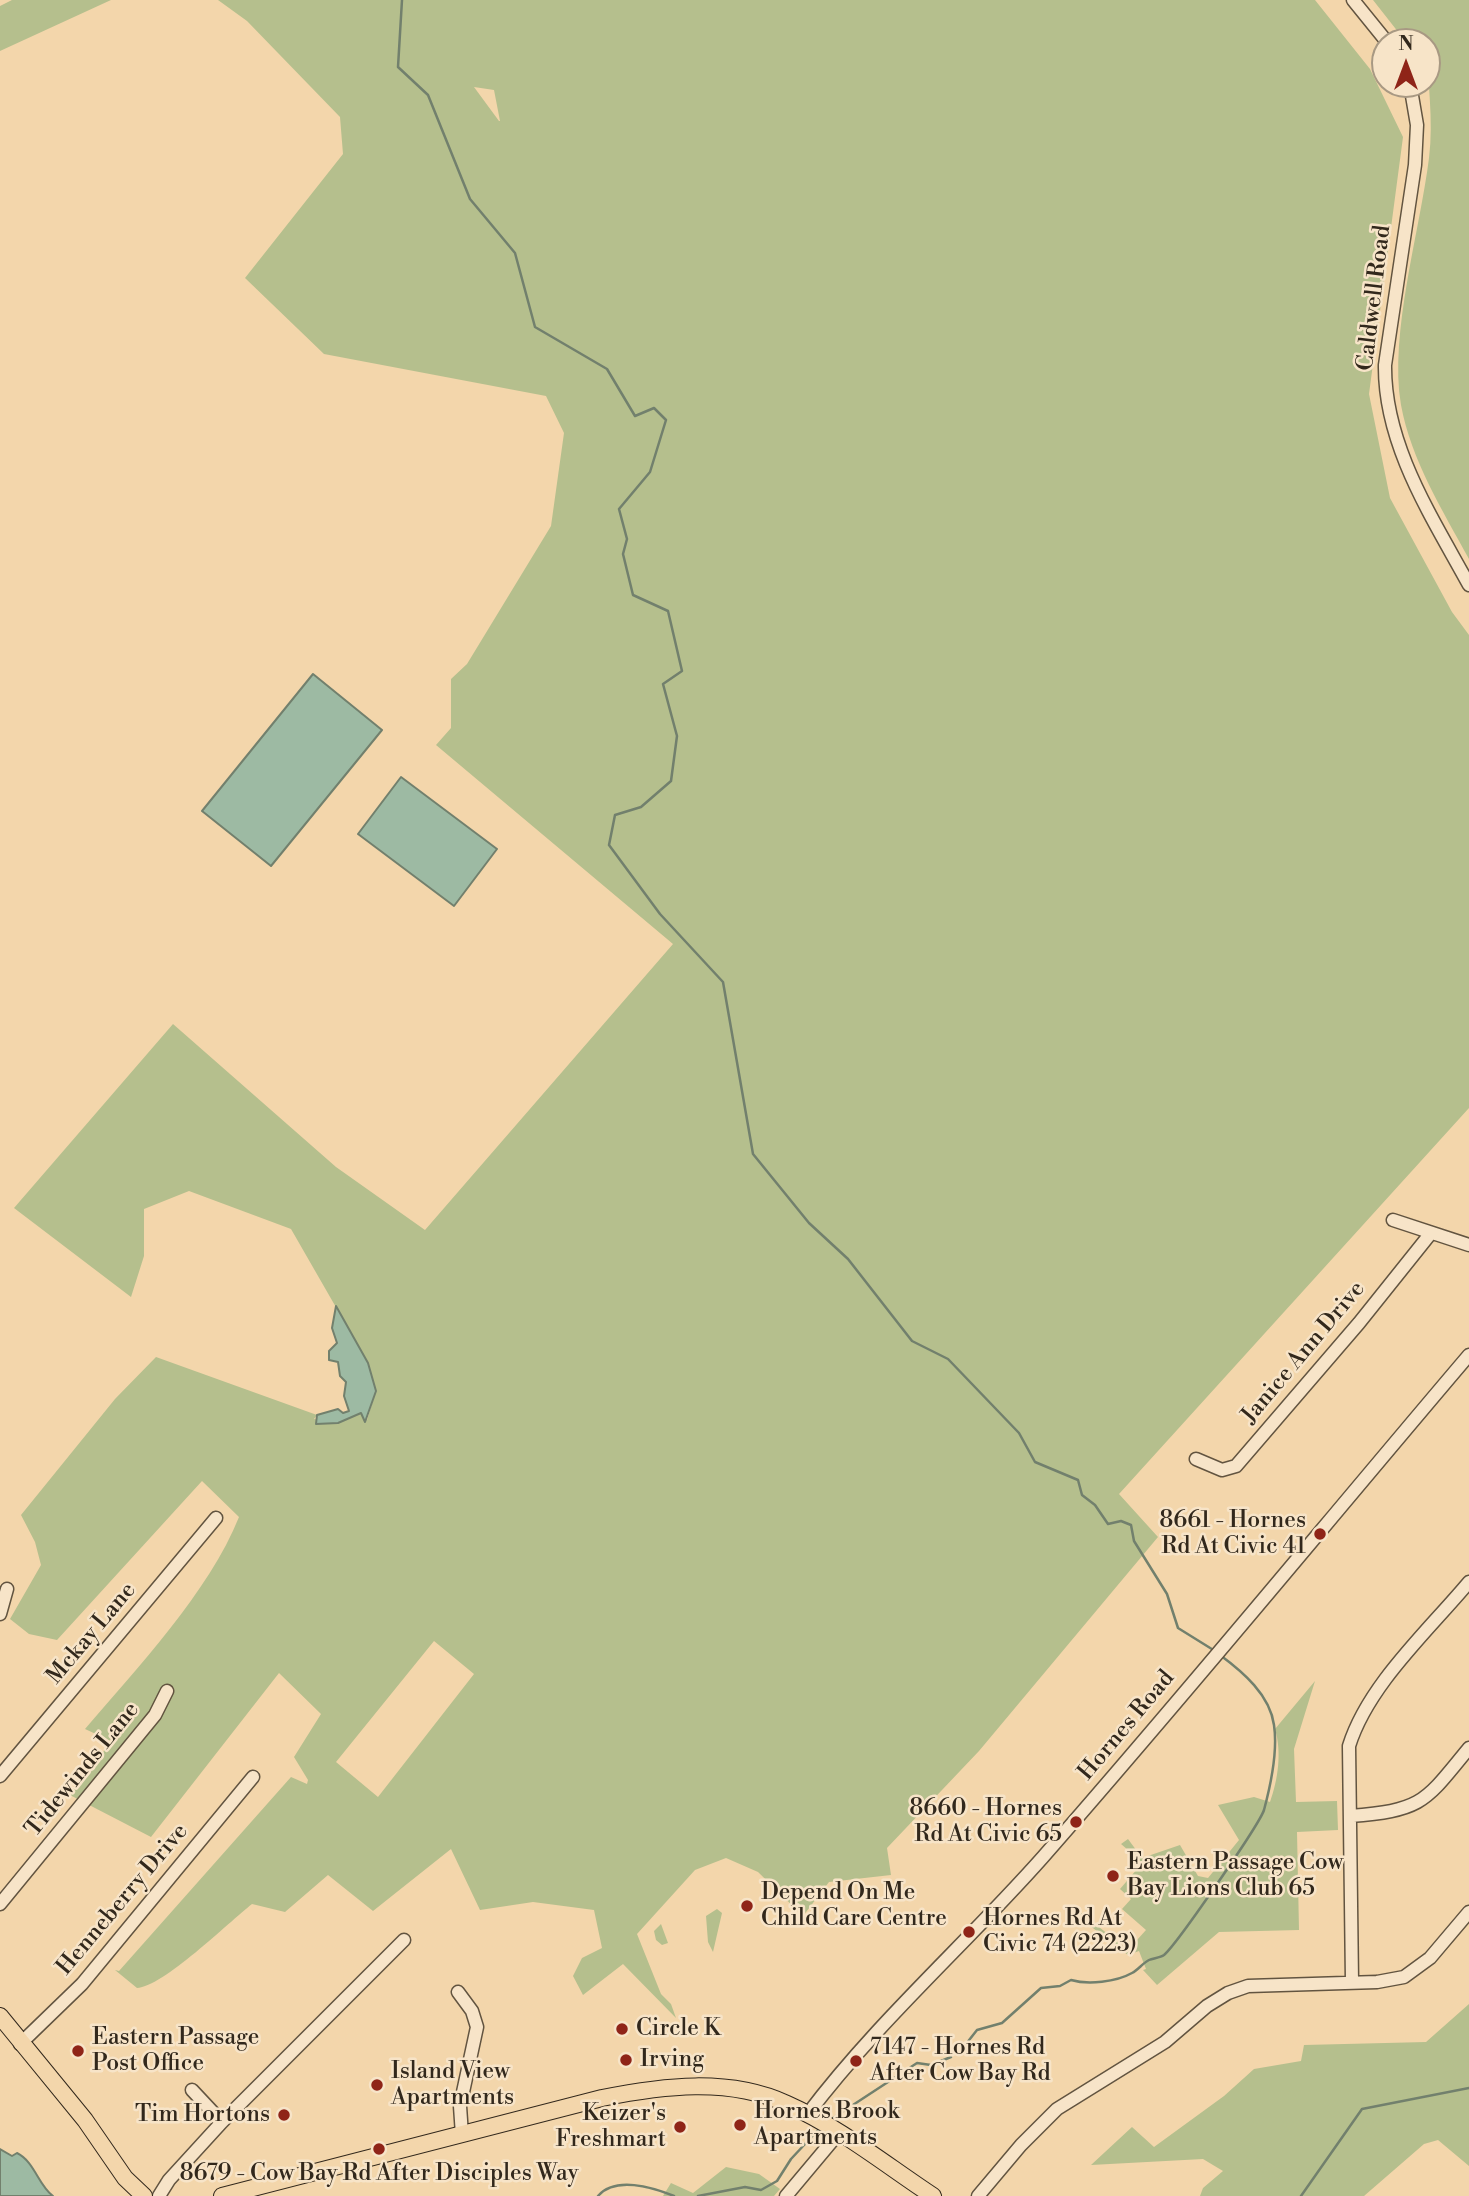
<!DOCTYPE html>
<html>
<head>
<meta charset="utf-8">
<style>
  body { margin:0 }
  #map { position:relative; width:1469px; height:2196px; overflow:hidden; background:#f3d6ab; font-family:"Libre Bodoni",serif }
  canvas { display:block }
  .north { position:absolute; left:1371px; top:28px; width:70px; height:70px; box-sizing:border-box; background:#f7e4c8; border:2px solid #a89983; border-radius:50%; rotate:0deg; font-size:19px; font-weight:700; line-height:28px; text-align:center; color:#32281c }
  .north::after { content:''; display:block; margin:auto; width:24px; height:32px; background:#8f2418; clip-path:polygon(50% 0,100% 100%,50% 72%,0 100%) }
</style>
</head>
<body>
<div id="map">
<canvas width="1469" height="2196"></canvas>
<div class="north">N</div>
</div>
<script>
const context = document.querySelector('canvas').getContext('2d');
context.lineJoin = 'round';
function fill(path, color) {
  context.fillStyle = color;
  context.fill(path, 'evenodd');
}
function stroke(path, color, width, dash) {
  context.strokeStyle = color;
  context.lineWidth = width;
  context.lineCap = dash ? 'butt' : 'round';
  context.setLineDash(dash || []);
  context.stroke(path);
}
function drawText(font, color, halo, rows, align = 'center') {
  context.font = font + ' "Libre Bodoni",serif';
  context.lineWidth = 5;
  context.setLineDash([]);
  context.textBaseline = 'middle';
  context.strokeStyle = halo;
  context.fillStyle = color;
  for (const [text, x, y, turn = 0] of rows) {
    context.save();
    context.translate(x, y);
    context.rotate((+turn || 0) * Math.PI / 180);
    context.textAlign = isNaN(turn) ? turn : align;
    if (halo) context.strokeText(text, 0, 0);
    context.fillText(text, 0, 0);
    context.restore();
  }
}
fill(new Path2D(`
  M12 0H111L0 51V6Z
  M218 0H1315L1370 69 1403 137 1369 394 1390 498 1452 612 1469 635V1108L1119 1494 1158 1537 979 1751 887 1848 891 1875 829 1882 803 1916 758 1872 726 1858 695 1870 637 1934 661 1994 671 2004 676 2018 623 1964 583 1995 573 1976 582 1958 602 1948 594 1910 533 1902 480 1910 451 1849 373 1911 328 1875 285 1912 252 1904C229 1922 163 1987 137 1988L115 1970 119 1971 291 1777 307 1784 308 1780 294 1757 321 1714 279 1673 151 1837 66 1793 80 1784 111 1741 85 1729C137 1668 209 1592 239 1517L202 1481 57 1640 29 1634 10 1619 41 1565 35 1542 21 1515 115 1399 156 1357 317 1415 314 1419 338 1423 361 1412 367 1420 376 1391 368 1363 291 1229 189 1191 144 1209V1256L131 1297 14 1208 173 1024 336 1167 425 1230 673 944 436 745 451 728V679L467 664 551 526 564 433 546 396 324 354 245 278 343 154 340 117 247 21ZM474 87 494 90 500 121H499ZM434 1641 474 1674 378 1797 336 1762Z
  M1373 0H1469V559C1443 511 1411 460 1401 405 1389 333 1420 231 1429 158 1434 119 1427 81 1427 42H1406Z
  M1315 1681 1294 1749 1296 1802 1337 1801 1338 1830 1297 1832 1299 1930 1219 1932 1157 1985 1143 1970 1146 1969 1139 1951 1128 1955 1089 1925 1075 1908 1128 1950 1146 1930 1122 1909 1131 1899 1120 1889 1138 1868 1131 1861 1135 1856 1121 1844 1128 1839 1142 1858 1180 1845 1198 1876 1208 1878 1239 1840 1218 1805 1254 1797 1270 1802C1278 1780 1282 1752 1275 1729Z
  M717 1909 722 1913 713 1952 708 1942 706 1916Z
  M661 1924 668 1943 662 1945 656 1940 654 1931Z
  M1469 2004V2166L1438 2140 1424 2144 1364 2196H1200L1203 2188 1223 2171 1203 2159 1091 2165 1132 2127 1154 2147 1224 2096 1254 2069 1301 2061 1304 2045 1426 2042Z
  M726 2167 759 2174 780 2189 774 2196H663L671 2183 693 2193Z`), '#b5bf8d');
const water = new Path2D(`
  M313 674 382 730 271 866 202 811Z
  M401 777 497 849 454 906 358 834Z
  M336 1306 368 1363 376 1391 365 1422 361 1413 338 1423 316 1424 317 1415 338 1409 343 1413 349 1411 344 1396 346 1382 340 1376 338 1362 329 1360V1351L337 1343 332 1328Z
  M0 2149 12 2156 17 2153C35 2162 38 2185 53 2196H0Z`);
fill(water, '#9dbaa3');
stroke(water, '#72806d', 2);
stroke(new Path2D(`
  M402 0 398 67 428 95 470 199 515 253 535 327 607 369 635 416 654 408 666 420 650 472 619 509 627 539 623 554 633 595 668 611 682 671 663 684 677 736 671 781 641 807 615 815 609 845 660 914 723 982 753 1154 809 1223 848 1259 912 1341 948 1359 1019 1433 1035 1462 1078 1480 1082 1495 1095 1505 1108 1524 1121 1521 1131 1525 1134 1541 1167 1594 1178 1628 1215 1651
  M966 2044 977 2030 1002 2023 1041 1988 1060 1986 1071 1980C1088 1985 1116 1982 1132 1973 1138 1970 1143 1963 1149 1960 1153 1958 1160 1958 1164 1955 1177 1944 1259 1825 1264 1810 1271 1784 1278 1752 1274 1725 1270 1695 1243 1672 1220 1655
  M830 2120 917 2063 931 2065 951 2057
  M598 2196C615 2176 652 2187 674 2196
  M698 2196 745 2187 761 2190 777 2181 791 2159 819 2129
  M1301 2196 1362 2109 1469 2088`), '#72806d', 2.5);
const minor = new Path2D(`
  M1353 0 1387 42
  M1410 84 1417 125 1415 165 1385 365C1384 445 1432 517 1469 585
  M1393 1220 1469 1245
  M1196 1459 1222 1470 1236 1466 1359 1323 1431 1233
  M0 1614 7 1589
  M0 1776 216 1518
  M1350 1816C1423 1810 1424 1803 1469 1748
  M0 1904 155 1715 167 1691
  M1352 1982 1349 1746C1368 1685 1428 1631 1469 1582
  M458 1992 472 2011 477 2027 460 2106 462 2135
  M20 2044 82 1984 253 1777
  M192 2090 222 2122
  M807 2115C878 2021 966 1944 1043 1857 1188 1692 1327 1522 1469 1355
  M159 2196 169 2180 222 2122 404 1940
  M786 2196 838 2134
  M978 2196 1021 2145 1057 2109 1165 2042 1207 2006 1228 1993 1248 1986 1377 1982 1404 1977 1430 1958 1469 1912`);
const major = new Path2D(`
  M0 2016 85 2120 125 2178 144 2196
  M222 2196 602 2098C662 2086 729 2077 787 2104 839 2127 886 2165 933 2196`);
stroke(minor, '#625440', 15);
stroke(major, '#32281c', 18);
stroke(minor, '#f7e4c8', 12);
stroke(major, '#f3d6ab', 16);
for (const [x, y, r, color] of [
  [1320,1534,7,"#8f2418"],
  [1076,1822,7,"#8f2418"],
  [1113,1876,7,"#8f2418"],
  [747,1906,7,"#8f2418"],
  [969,1932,7,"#8f2418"],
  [622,2029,7,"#8f2418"],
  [78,2051,7,"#8f2418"],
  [626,2060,7,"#8f2418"],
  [856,2061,7,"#8f2418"],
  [377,2085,7,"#8f2418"],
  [284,2115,7,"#8f2418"],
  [740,2125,7,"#8f2418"],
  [680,2127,7,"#8f2418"],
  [379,2149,7,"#8f2418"]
]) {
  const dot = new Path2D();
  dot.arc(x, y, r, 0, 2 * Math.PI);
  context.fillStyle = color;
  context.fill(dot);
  stroke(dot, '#f7e4c8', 2.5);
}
drawText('23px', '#32281c', '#f7e4c8', [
  ["Caldwell Road",1375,298,-83],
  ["Janice Ann Drive",1304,1353,-50],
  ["Mckay Lane",92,1634,-50],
  ["Hornes Road",1127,1726,-50],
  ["Tidewinds Lane",83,1770,-51],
  ["Henneberry Drive",123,1900,-50]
]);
drawText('23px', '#32281c', '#f7e4c8', [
  ["8661 - Hornes",1306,1521,"right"],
  ["Rd At Civic 41",1306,1547,"right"],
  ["8660 - Hornes",1062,1809,"right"],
  ["Rd At Civic 65",1062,1835,"right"],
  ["Eastern Passage Cow",1127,1863],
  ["Bay Lions Club 65",1127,1889],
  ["Depend On Me",761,1893],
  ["Child Care Centre",761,1919],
  ["Hornes Rd At",983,1919],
  ["Civic 74 (2223)",983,1945],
  ["Circle K",636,2029],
  ["Eastern Passage",92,2038],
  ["Post Office",92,2064],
  ["7147 - Hornes Rd",870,2048],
  ["After Cow Bay Rd",870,2074],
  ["Irving",640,2060],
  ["Island View",391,2072],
  ["Apartments",391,2098],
  ["Hornes Brook",754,2112],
  ["Apartments",754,2138],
  ["Keizer's",666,2114,"right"],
  ["Freshmart",666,2140,"right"],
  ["Tim Hortons",270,2115,"right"],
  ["8679 - Cow Bay Rd After Disciples Way",379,2174,"center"]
], 'left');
</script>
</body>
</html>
